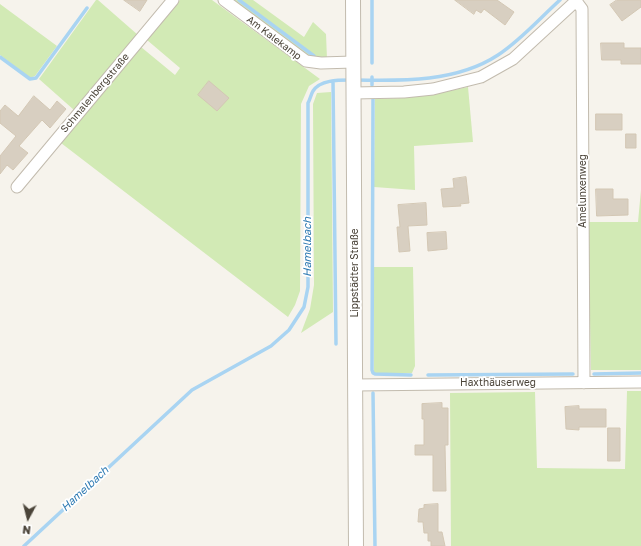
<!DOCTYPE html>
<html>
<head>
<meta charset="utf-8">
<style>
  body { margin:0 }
  #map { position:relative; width:641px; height:546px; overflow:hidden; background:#f6f3ec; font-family:"Golos Text",sans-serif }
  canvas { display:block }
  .north { position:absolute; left:8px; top:498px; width:40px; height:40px; -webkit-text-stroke:3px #fff; paint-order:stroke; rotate:187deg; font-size:11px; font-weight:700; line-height:16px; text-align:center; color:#4b4439 }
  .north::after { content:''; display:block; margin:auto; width:14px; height:18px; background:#4b4439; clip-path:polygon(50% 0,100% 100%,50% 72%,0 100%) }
</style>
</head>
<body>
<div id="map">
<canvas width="641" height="546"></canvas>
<div class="north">N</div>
</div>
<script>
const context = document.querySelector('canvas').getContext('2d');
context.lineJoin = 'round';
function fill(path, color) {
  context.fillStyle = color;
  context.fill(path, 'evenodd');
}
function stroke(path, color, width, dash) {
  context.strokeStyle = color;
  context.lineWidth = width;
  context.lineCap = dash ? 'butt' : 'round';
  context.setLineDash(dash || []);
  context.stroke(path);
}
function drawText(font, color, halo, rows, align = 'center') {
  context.font = font + ' "Golos Text",sans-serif';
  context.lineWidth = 3.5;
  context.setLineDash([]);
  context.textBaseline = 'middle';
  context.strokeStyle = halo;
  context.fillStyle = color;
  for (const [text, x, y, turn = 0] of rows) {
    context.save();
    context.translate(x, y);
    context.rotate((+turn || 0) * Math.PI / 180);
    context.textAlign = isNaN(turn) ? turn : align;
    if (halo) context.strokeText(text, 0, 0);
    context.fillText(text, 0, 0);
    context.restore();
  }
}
fill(new Path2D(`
  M96 0H98L138 35 74 110 39 79Z
  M180 0H212L320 79 309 86 301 104 300 291 295 305 288 317 61 143 141 47 175 75 180 68 147 40Z
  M231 0H253L304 37 313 22 326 34 327 59 306 57Z
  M0 4 57 46 35 76 30 78 0 55Z
  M468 87 473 142 414 146 415 190 374 187 375 99 405 98 434 94Z
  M331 92 333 312 301 333 310 309 314 285 313 104 317 93Z
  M641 190V370H591L588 222H638Z
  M374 267H413L415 366 412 373H375L374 372Z
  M627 391H641V546H451L450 393 535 392 537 468 625 469Z`), '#d2eab5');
stroke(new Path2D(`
  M239 0 314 56
  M372 0V63
  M0 57 30 79 36 78 87 8
  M356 80C403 81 457 82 498 55 521 40 540 18 560 0
  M333 81 336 344
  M372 85V77
  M373 99 372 370 373 373 375 374 411 375
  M594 374 641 373
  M428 375 573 374
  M373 393 375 546
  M24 546 192 390 271 346 289 330 304 307 308 287V103C310 100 311 94 313 91 320 80 338 80 350 80`), '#a9d4f2', 3.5);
const building = new Path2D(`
  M124 0H147L140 11Z
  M455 0H497L514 12 505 25 484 9 481 13 476 10 474 14Z
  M617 0H641V7L622 21 610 5Z
  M601 43H624V48H641V64H621V60H602Z
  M209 81 229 98 217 111 198 95Z
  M34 96 50 110 57 101 66 109 50 128 42 120 19 146 28 153 13 170 7 165 0 174V156L16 136 0 123V111L5 105 18 116Z
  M596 114H622V130H596Z
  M626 134H636V148H626Z
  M466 177 469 203 460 204 461 206 443 207 441 189 454 188 453 179Z
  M596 189H613V199H628V215L597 216Z
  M426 203 427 225 408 226 410 251 399 252 397 227H400L398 205Z
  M446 232 447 249 428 251 427 233Z
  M442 403V408H448V445H445L446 491H433V455H415V445H424V419H422V404Z
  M579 406V409H606V427H579V430L566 429 565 407Z
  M608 428H620V461H608Z
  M438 504V532H442L445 546H431V541H428V533H424L423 522H418L419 509 424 508V505Z`);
fill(building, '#d8cfc1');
stroke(building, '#d3c7b4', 1);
const minor = new Path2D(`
  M224 0 306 61 321 63 353 62
  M576 1 582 9 584 383
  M354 93 404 92 433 89 481 77 513 59 577 0
  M17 187 173 0
  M355 385 641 382`);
const tertiary = new Path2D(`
  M353 0 356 546`);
stroke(minor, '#c2bbae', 13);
stroke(tertiary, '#c2bbae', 16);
stroke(minor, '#fff', 11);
stroke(tertiary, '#fff', 14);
drawText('10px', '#4b4439', '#fff', [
  ["Am Kalekamp",274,38,37],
  ["Schmalenbergstraße",95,93,-50],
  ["Amelunxenweg",583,191,-90],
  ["Lippstädter Straße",355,273,-90],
  ["Haxthäuserweg",498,383]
]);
drawText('italic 11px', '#2e7ab2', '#fff', [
  ["Hamelbach",308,247,-90],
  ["Hamelbach",85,489,-43]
]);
</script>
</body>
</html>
